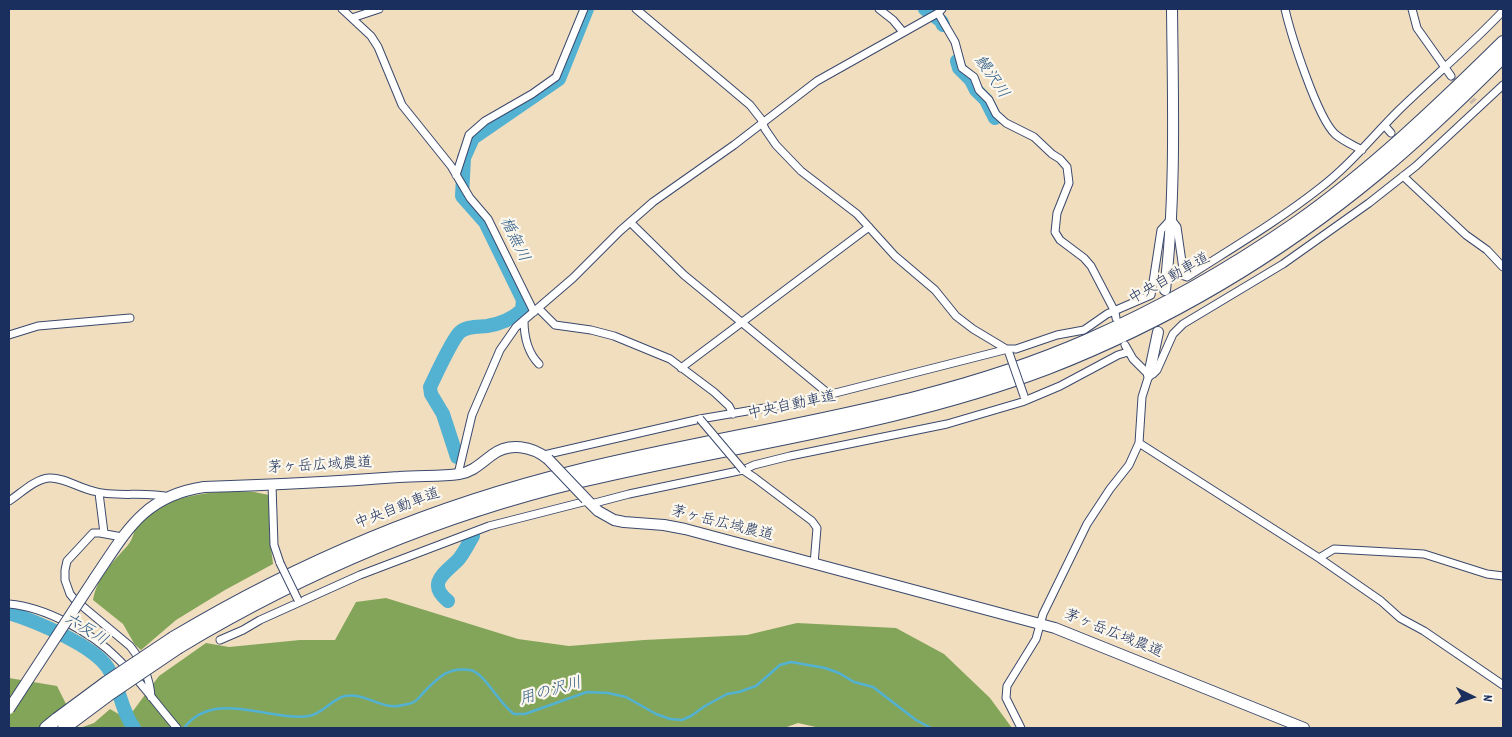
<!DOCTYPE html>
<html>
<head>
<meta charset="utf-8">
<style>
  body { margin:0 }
  #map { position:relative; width:1512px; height:737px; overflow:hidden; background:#f1debf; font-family:Dekko,sans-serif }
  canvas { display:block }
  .frame { position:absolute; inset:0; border:10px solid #1b2f5e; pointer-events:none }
  .north { position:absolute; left:1447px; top:672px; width:50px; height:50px; -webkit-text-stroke:4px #fbf7ec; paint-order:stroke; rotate:94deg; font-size:14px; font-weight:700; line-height:20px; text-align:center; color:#1b2f5e }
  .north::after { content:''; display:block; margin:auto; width:18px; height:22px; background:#1b2f5e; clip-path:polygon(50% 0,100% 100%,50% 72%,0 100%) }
</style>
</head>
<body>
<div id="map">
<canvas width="1512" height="737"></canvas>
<div class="frame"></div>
<div class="north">N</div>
</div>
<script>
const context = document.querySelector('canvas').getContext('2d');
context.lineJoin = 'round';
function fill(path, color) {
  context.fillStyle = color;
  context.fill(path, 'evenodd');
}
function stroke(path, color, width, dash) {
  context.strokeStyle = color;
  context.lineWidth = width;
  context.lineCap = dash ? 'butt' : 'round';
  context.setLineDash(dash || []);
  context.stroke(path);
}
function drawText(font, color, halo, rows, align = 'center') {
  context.font = font + ' Dekko,"Klee One",sans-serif';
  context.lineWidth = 4.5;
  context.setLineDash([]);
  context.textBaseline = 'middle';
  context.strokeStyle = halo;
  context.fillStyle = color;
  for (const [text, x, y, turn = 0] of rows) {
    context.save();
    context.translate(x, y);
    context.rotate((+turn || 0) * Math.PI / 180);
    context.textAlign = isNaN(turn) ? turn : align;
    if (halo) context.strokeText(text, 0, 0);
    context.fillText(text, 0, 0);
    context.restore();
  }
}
fill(new Path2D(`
  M230 491 254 492 269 495V532L273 564 225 590 176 620 141 650 135 645 123 624 93 600C97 577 113 562 128 545 134 538 134 527 140 521 165 497 197 494 230 491Z
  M386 598 518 639 569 646 644 640 747 635 797 623 896 628 944 654 990 698 1012 728H820L798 723 784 728H80L94 723 110 709 127 719 159 676 206 643 229 647 300 640H335L356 602Z
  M9 678 57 686 78 728H9Z`), '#83a55a');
stroke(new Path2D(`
  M184 728C214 688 270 722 309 716 323 714 333 698 345 696 366 692 382 711 403 705 406 704 411 704 414 702 418 700 421 695 425 691 439 677 448 667 470 670 484 672 499 704 514 714H525L587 692 608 693 626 697 656 714 670 719 682 720 691 716 705 706 727 694 739 692 756 686 780 665 791 662 825 668 839 673 854 682 873 687 916 720 931 728`), '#53b1d2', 2.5);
stroke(new Path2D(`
  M925 9 941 21 943 25
  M957 61 959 68 971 80 976 90 986 100 995 118
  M457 457 443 414 431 394 430 387C436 375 452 339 460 332 467 326 478 327 487 326 500 324 512 319 522 310L523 300 485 222 462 196 464 158 473 138 559 79 587 9
  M448 601C426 583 445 573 458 560 464 553 468 544 473 536
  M9 613C35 621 93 645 108 668 120 687 121 711 134 728`), '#53b1d2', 14);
stroke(new Path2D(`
  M1451 76 1474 102`), '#c6bbac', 7, [7, 3.5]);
const street = new Path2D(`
  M342 9 371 36 378 47 402 105 451 166 470 198 488 219 534 312
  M636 9 750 105 761 119 765 129 776 145 801 171 857 214 895 256 935 290 956 316 973 329 1008 350
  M879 9 893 20 903 32
  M1285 9C1291 35 1317 117 1335 134 1343 141 1353 145 1362 150
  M1412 9 1417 28 1451 76
  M938 13 955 42 962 68 974 77 979 90 989 100 996 114 1006 123 1034 137 1052 154 1060 159 1067 167 1069 183 1057 213 1055 232 1060 240 1084 258 1091 266 1115 312 1116 318
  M352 18 379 9
  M1503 85 1416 166 1369 203 1283 264 1183 324 1173 334 1157 370 1153 374 1149 375 1142 397 1139 443 1319 558 1334 549 1424 554 1487 574 1503 576
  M1385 126 1391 133
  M456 175 469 135 485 121 532 94 556 77 584 9
  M1403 176 1466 235 1487 250 1503 267
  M630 222 684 275 830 395
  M538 308 555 325 591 330 614 336 670 359 714 392 729 406 733 414
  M524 320C524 337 527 352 539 364
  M9 335 38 326 130 318
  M1125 345 1133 359 1149 375
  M681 368 869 227
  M544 455 700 419 800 402 1008 349H1016L1057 335 1084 330 1107 314 1151 295 1161 230 1171 219 1177 227 1184 276 1187 277C1232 248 1278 221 1320 188 1350 165 1372 137 1398 111 1433 77 1470 46 1503 11
  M743 470 755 478 812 521 817 528 814 564
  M458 474 472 415 500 350 516 327 573 278 620 231 653 202 734 145 817 81 938 13 942 9
  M272 485 274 545 280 563
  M99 493 104 533
  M9 501C20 494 35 479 49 478 63 477 79 488 93 491 116 498 144 491 169 497
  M591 504 629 494 743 470 754 465 790 456 947 424 1022 402 1060 386 1118 355 1128 352
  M122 537 100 533H93L67 561 65 570V580L70 594 75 600 130 646C142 661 150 678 151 697
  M1319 558 1381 601 1400 618 1424 631 1503 685
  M9 604C45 607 91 632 117 658 139 679 157 705 177 728
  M220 640 243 630 260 620 360 575 489 526 587 501
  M1021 728 1006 698 1007 686 1036 639 1043 614 1087 524 1110 489 1129 465 1139 443`);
const secondary = new Path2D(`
  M1165 290C1176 197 1173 102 1172 9
  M1149 375 1158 332
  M586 499 598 511 614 520 624 522 664 525 685 529 1055 628 1304 728
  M94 579C126 532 143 496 204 487 269 485 334 482 399 477 418 475 440 477 459 474 473 472 481 463 492 455 509 442 532 446 548 459`);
const highway = new Path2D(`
  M173 638C300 562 433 506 577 471 747 429 927 411 1088 340 1161 308 1231 268 1296 223 1371 170 1438 106 1503 42
  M179 647C304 572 438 515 581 481 736 444 898 425 1048 368 1168 321 1279 255 1378 173 1422 137 1463 97 1503 57
  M46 728 57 719`);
stroke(street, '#3b496d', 9);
stroke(secondary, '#3b496d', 12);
stroke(highway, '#3b496d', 14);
stroke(street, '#fff', 7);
stroke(secondary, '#fff', 10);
stroke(highway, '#fff', 12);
const streetBridge = new Path2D(`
  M1009 353 1024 396
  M700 419 743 470
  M280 563 298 600`);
const secondaryBridge = new Path2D(`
  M548 459 586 499
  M9 709 94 579`);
const highwayBridge = new Path2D(`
  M57 719 107 682 173 638
  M64 728 111 693 179 647`);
stroke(streetBridge, '#3b496d', 9, []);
stroke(secondaryBridge, '#3b496d', 12, []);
stroke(highwayBridge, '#3b496d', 14, []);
stroke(streetBridge, '#fff', 7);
stroke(secondaryBridge, '#fff', 10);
stroke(highwayBridge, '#fff', 12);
drawText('15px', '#1b2f5e', '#fbf7ec', [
  ["中央自動車道",1170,280,-29],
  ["中央自動車道",792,407,-12],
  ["茅ヶ岳広域農道",320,467,-3],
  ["中央自動車道",398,510,-21],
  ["茅ヶ岳広域農道",722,525,14],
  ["茅ヶ岳広域農道",1113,635,22]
]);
drawText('italic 16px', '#2f5c87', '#fbf7ec', [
  ["鰻沢川",990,78,56],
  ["楯無川",513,240,64],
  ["六反川",85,631,32],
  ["用の沢川",551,693,-16]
]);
</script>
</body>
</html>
